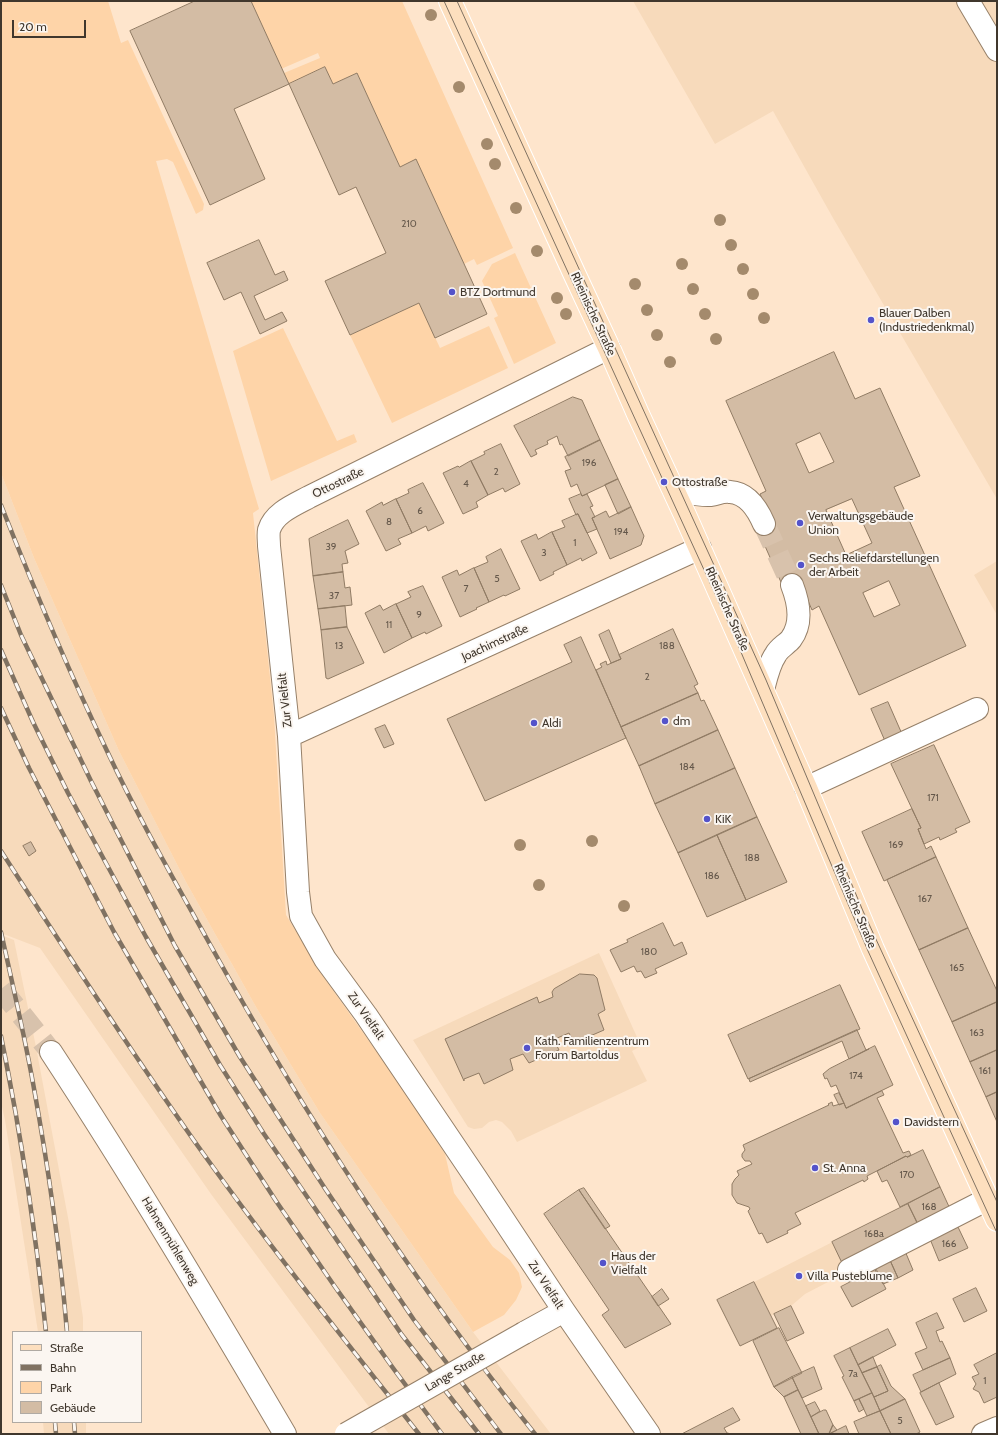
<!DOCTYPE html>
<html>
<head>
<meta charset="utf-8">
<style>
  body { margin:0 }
  #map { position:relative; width:998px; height:1435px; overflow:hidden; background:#fee5cc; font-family:Cabin,sans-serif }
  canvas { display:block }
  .frame { position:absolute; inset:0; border:2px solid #40372d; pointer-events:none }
  .legend { position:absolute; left:12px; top:1331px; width:130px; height:92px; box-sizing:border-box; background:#fbf6f1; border:1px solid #b0aaa3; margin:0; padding:5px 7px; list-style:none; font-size:12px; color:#40372d }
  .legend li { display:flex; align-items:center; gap:8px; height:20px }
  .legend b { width:20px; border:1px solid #b0aaa3 }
  .scale { position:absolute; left:12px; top:20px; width:74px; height:18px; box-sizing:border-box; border:2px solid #40372d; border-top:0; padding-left:5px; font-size:12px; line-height:14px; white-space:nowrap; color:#40372d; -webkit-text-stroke:3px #fbf6f1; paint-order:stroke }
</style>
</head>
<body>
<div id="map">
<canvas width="998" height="1435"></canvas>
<div class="frame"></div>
<ul class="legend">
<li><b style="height:5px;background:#fddfbe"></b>Straße</li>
<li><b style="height:5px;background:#807262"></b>Bahn</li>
<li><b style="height:11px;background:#fed4a8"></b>Park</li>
<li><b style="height:11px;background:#d3bca4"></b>Gebäude</li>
</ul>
<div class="scale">20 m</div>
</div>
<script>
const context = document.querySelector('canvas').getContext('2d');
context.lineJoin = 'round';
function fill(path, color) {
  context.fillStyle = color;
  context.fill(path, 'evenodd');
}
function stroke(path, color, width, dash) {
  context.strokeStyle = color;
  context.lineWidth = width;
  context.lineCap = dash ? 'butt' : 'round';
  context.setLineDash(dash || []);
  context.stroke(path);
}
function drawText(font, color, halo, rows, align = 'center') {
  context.font = font + ' Cabin,sans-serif';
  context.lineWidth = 4;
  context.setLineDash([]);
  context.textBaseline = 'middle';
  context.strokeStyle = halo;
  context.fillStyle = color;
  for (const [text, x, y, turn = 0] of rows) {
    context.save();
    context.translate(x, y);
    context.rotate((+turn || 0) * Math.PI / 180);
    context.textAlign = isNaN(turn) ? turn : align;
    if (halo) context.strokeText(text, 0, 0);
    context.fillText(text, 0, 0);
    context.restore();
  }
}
fill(new Path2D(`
  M633 1H997V499L833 218 773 111 715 144Z
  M1 473 34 558 119 751 186 882 256 1007 320 1113 473 1332 551 1434H389L211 1194 40 948 1 933Z
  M997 561V615L974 575Z
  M1 935 14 940 36 1047 69 1223 83 1318V1332H38L5 1120 1 1102Z
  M599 953 641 1046 632 1051 647 1081 517 1142 511 1131 502 1122 496 1120 489 1122 482 1128 474 1129 468 1127 413 1040Z
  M856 1230 868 1253 836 1269 828 1282 805 1294 791 1306 771 1316 754 1282Z
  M43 1422H86V1434H44Z`), '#f7dabb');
fill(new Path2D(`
  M1 1H108L121 43 128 40 204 204 203 210 196 214 173 162 167 159 156 161 259 509 253 513 274 716 286 915 325 979 410 1099 445 1154 454 1193 493 1247 510 1260 519 1273 522 1287 516 1300 504 1315 473 1332 320 1113 256 1007 186 882 119 751 34 558 1 473Z
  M251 1H402L513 248 477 265 474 259 464 264 416 160 400 167 357 73 333 84 325 67 289 84 284 73 320 58 318 53 281 69Z
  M515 253 556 343 514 364 494 318 498 316 482 281 492 264Z
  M419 303 440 348 489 326 508 368 392 423 350 335Z
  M283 328 337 441 354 434 357 442 271 481 233 351Z`), '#fed4a8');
const building = new Path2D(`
  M195 1H251L289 84 234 109 265 179 210 205 130 31Z
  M325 67 333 84 357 73 400 167 416 159 487 314 435 338 419 303 350 335 325 281 386 253 356 187 339 195 289 84Z
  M259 240 275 275 284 271 288 280 254 296 265 320 282 312 287 321 260 334 241 292 224 300 207 263Z
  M834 352 855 399 880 388 920 476 894 487 966 646 859 695 819 606 812 610 800 582 784 589 757 528 772 521 760 494 766 491 726 401ZM820 433 834 462 809 473 796 444ZM852 499 872 543 846 555 826 510ZM889 581 900 605 874 617 863 593Z
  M573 397 582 400 600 440 568 456 562 444 560 445 557 436 547 441 548 444 535 450 537 454 531 457 514 426Z
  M600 440 618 479 582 496 577 484 571 487 565 471 571 469 565 457Z
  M501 444 520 484 505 492 503 488 488 495 471 461 485 454 484 452Z
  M471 461 488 495 476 502 478 507 463 514 443 473 458 466 459 467Z
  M618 479 631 507 618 514 605 485Z
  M423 483 444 523 428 531 426 526 412 533 396 499 409 493 408 490Z
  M581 494 582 496 587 494 593 506 590 507 595 517 592 518 597 529 587 533 578 514 576 515 569 499Z
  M396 499 412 533 398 539 401 544 386 551 366 511 382 502 383 505Z
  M631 507 644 536 641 545 610 559 592 518 606 511 609 517Z
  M578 514 597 553 582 561 581 558 567 565 552 532 565 527 562 521Z
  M348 520 359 544 345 551 348 563 342 564 343 572 313 576 309 539Z
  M552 532 567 565 553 572 554 574 540 581 521 541 536 534 538 539Z
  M501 549 520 589 505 596 504 595 489 602 474 568 488 562 486 557Z
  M474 568 489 602 476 608 477 609 460 617 442 577 457 570 459 575Z
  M343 572 345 588 350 587 352 605 318 609 313 576Z
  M423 586 442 626 426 634 425 632 412 638 396 604 411 597 408 592Z
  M396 604 412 638 384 653 365 613 380 605 383 610Z
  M345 606 347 627 321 630 318 609Z
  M347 627 364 663 328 679 326 678 321 630Z
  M673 629 698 684 694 686 698 693 621 727 596 670 602 667 600 664 606 661 607 665 621 659 619 655Z
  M609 630 621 659 611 663 599 635Z
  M581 637 626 738 485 801 447 719 572 662 564 645Z
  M698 693 701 701 704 700 718 730 639 766 621 727Z
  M888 702 902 734 885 741 871 709Z
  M385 725 394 744 384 748 375 729Z
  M718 730 735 768 655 804 639 766Z
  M934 745 970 822 955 829 957 832 940 840 939 837 924 844 918 829 921 828 891 764Z
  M735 768 757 817 678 853 655 804Z
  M912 809 921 828 918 829 926 849 931 846 936 857 884 881 862 832Z
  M757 817 787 882 746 900 717 835Z
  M717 835 746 900 707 917 678 853Z
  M31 842 36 851 29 856 23 846Z
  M936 857 968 928 919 950 887 880Z
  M663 923 674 946 682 942 687 954 655 969 657 973 645 978 641 971 637 972 634 966 621 972 610 950 628 942 627 940Z
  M968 928 997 991V1002L952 1022 919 950Z
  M580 974 594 975 597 978 605 1010 598 1014 604 1030 574 1043 569 1033 555 1039 558 1046H557L559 1050 529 1063 523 1054 510 1059 513 1070 484 1084 479 1073 464 1079V1081L445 1039 537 997 539 1003 553 997 552 992 554 989Z
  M840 985 860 1029 748 1079 728 1035Z
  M997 1002V1050L970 1062 952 1022Z
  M857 1030 866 1050 869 1049 849 1059 842 1041 750 1082 749 1079Z
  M875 1046 893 1085 846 1108 836 1085 831 1087 827 1078 825 1079 823 1074 829 1069Z
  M997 1050V1092L986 1097 970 1062Z
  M882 1091 884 1095 877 1098 903 1153 909 1151 911 1155 907 1157 906 1156 867 1176 868 1179 864 1182 863 1180 795 1213 801 1224 787 1231 788 1233 767 1243 762 1233 759 1234 748 1211 750 1209 749 1207 737 1203 732 1195V1184L735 1179 739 1175 737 1171 752 1164 750 1161H745L742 1157V1154L745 1150 743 1145 829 1105 828 1104 832 1102 833 1106 844 1103 846 1108Z
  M997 1092V1122L986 1097Z
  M839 1093 844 1103 839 1105 834 1095Z
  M923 1150 940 1187 900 1207 887 1180 882 1182 877 1171 906 1156 907 1157Z
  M940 1187 951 1211 919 1226 908 1204Z
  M584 1188 610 1226 605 1229 579 1190Z
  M579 1190 671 1324 625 1348 602 1315 609 1310 544 1214Z
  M908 1204 918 1225 843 1265 832 1242Z
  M958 1227 968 1248 939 1261 930 1239Z
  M905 1251 913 1270 898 1278 889 1258Z
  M889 1258 898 1278 883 1284 873 1266Z
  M876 1269 886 1289 852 1307 841 1287Z
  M754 1282 777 1328 740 1346 717 1300Z
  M976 1288 987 1311 964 1322 953 1299Z
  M662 1289 669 1299 658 1306 652 1297Z
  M791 1306 804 1333 787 1341 774 1314Z
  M937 1313 944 1328 936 1331 940 1342 942 1341 950 1358 923 1370 915 1353 927 1348 916 1323Z
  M779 1328 802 1373 774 1387 753 1341Z
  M888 1329 896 1345 858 1365 850 1348Z
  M850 1348 872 1393 854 1401 842 1377 844 1376 834 1356Z
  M997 1353V1397L984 1403 979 1392 973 1389 976 1384 972 1377 979 1374 974 1365Z
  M873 1357 877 1367 862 1373 858 1365Z
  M950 1358 956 1374 921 1392 913 1375Z
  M881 1365 891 1386 905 1399 880 1411 874 1397 888 1391 877 1367Z
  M814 1367 822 1389 802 1398 792 1377Z
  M877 1367 888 1391 874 1397 862 1373Z
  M792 1377 798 1390 784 1397 774 1387Z
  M939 1383 954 1417 936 1425 920 1393Z
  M798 1390 802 1398 819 1434H801L784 1397Z
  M872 1393 880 1411 867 1416 859 1399Z
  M859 1399 864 1409 859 1412 854 1401Z
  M905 1399 920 1432 916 1434H891L880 1411Z
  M815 1402 820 1411 811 1417 806 1406Z
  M733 1408 740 1420 724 1428 727 1433 732 1434H682Z
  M824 1410H826L833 1425 829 1434H819L811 1417Z
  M880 1411 891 1434H859L854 1422Z
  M833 1425 837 1430 829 1434Z
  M846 1426 849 1434H829L837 1430Z`);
fill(building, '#d3bca4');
stroke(building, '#907b64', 1);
stroke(new Path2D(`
  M764 524 792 585
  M1 989 51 1052`), '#d8c2ac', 22, [22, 11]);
const minor = new Path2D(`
  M968 1 997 50
  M609 348 309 497C294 505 274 513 269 530 268 535 269 541 269 546L289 736 298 892 301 916 325 959 366 1015 476 1178 564 1311 649 1434
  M674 490C685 492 699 496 711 495 717 494 723 491 730 492 748 493 758 510 764 524
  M763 690C766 678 769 664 776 654 779 648 787 644 791 639 803 623 799 603 792 585
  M289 736 700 548
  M806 788 977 709
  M51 1052C133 1177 209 1305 285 1434
  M849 1270 988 1199
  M524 1333 564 1311
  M983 1434 997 1428`);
const major = new Path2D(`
  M450 1 574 273 609 348 638 414 685 515 806 788 873 949 997 1220`);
stroke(minor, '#968069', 24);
stroke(major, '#fff', 24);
stroke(minor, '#fff', 22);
stroke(major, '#fddfbe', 22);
stroke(new Path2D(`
  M444 1 732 631 868 951 997 1233
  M457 1 729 598 766 680 863 911 997 1202`), '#807262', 1);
const rail = new Path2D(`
  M1 505C34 589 69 672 108 753 138 817 173 878 207 939 303 1113 411 1279 535 1434
  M1 585 21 635 91 781 175 946 240 1057 326 1190 414 1320 501 1434
  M1 650 33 722 68 793 146 937 220 1065 264 1134 402 1335 479 1434
  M1 708 29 768 114 932 221 1116 276 1201 333 1284 393 1368 442 1434
  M1 851C64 949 128 1047 195 1142 266 1242 343 1338 419 1434
  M1 932C12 982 24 1033 33 1083 48 1165 60 1249 67 1332
  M1 1036C21 1134 36 1233 46 1332
  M55 1422 56 1434
  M74 1422 75 1434`);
stroke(rail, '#807262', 4.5);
stroke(rail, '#fbf6f1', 3, [9]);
const minorBridge = new Path2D(`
  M346 1434 524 1333`);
stroke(minorBridge, '#968069', 24, []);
stroke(minorBridge, '#fff', 22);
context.fillStyle = '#a48a6c';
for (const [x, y] of [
  [431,15],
  [459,87],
  [487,144],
  [495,164],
  [516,208],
  [720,220],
  [731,245],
  [537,251],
  [682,264],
  [743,269],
  [635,284],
  [693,289],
  [753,294],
  [557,298],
  [647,310],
  [566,314],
  [705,314],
  [764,318],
  [657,335],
  [716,339],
  [670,362],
  [592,841],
  [520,845],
  [539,885],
  [624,906]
]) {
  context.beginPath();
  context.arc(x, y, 6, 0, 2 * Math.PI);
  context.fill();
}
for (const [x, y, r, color] of [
  [452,292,4,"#5453ca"],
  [871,320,4,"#5453ca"],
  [664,482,4,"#5453ca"],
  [800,523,4,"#5453ca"],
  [801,565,4,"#5453ca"],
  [665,721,4,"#5453ca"],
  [534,723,4,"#5453ca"],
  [707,819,4,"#5453ca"],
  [527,1048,4,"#5453ca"],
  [896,1122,4,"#5453ca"],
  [815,1168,4,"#5453ca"],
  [603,1263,4,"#5453ca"],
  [799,1276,4,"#5453ca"]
]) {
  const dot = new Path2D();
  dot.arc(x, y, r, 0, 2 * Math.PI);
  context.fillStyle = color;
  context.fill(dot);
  stroke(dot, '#fbf6f1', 1.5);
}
drawText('10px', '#65584b', null, [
  ["210",409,224],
  ["196",589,463],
  ["2",496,472],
  ["4",466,484],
  ["6",420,511],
  ["8",389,522],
  ["194",621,532],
  ["1",575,543],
  ["39",331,547],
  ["3",544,553],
  ["5",497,579],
  ["7",466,589],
  ["37",334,596],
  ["9",419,615],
  ["11",389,625],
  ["13",339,646],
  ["188",667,646],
  ["2",647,677],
  ["184",687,767],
  ["171",933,798],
  ["169",896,845],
  ["188",752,858],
  ["186",712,876],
  ["167",925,899],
  ["180",649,952],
  ["165",957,968],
  ["163",977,1033],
  ["161",985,1071],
  ["174",856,1076],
  ["170",907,1175],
  ["168",929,1207],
  ["168a",874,1234],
  ["166",949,1244],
  ["7a",853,1374],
  ["1",985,1381],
  ["5",900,1421]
]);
drawText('12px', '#40372d', '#fbf6f1', [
  ["BTZ Dortmund",460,292],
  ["Blauer Dalben",879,313],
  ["(Industriedenkmal)",879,327],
  ["Ottostraße",672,482],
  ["Verwaltungsgebäude",808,516],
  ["Union",808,530],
  ["Sechs Reliefdarstellungen",809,558],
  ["der Arbeit",809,572],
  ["dm",673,721],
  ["Aldi",542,723],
  ["KiK",715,819],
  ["Kath. Familienzentrum",535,1041],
  ["Forum Bartoldus",535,1055],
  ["Davidstern",904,1122],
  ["St. Anna",823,1168],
  ["Haus der",611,1256],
  ["Vielfalt",611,1270],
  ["Villa Pusteblume",807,1276]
], 'left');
drawText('12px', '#40372d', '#fbf6f1', [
  ["Rheinische Straße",593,314,65],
  ["Ottostraße",338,483,-26],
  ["Rheinische Straße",727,609,66],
  ["Joachimstraße",495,643,-25],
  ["Zur Vielfalt",285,700,-96],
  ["Rheinische Straße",855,906,67],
  ["Zur Vielfalt",366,1016,55],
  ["Hahnenmühlenweg",170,1241,59],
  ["Zur Vielfalt",546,1285,57],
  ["Lange Straße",455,1372,-30]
]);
</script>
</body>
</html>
